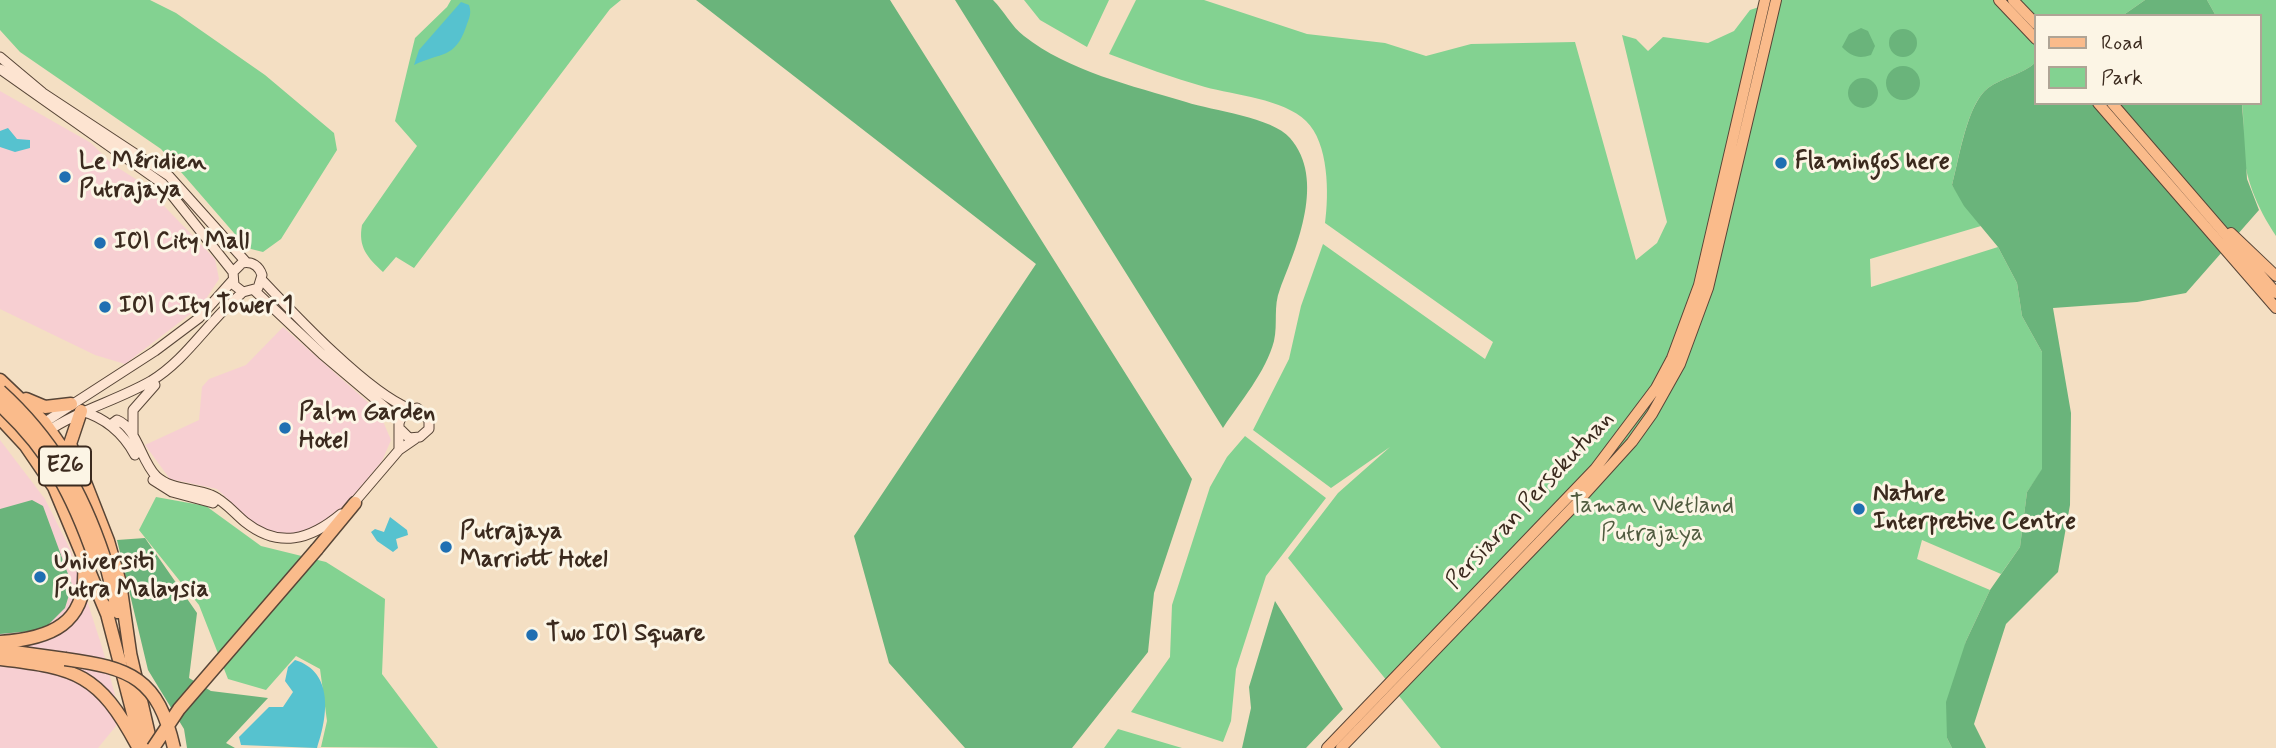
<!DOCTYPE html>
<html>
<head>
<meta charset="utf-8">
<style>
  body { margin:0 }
  #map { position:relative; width:2276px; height:748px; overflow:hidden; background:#f4dfc3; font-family:Mynerve,sans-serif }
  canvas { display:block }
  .legend { position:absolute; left:2034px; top:14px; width:228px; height:91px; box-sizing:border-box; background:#fcf5e5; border:2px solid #afa495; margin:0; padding:9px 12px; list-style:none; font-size:21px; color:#3b2a1e }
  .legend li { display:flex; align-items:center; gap:14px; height:35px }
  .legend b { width:35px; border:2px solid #afa495 }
</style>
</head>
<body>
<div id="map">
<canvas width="2276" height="748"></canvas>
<ul class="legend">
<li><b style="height:9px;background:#fabb8b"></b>Road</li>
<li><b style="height:19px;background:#83d291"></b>Park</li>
</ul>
</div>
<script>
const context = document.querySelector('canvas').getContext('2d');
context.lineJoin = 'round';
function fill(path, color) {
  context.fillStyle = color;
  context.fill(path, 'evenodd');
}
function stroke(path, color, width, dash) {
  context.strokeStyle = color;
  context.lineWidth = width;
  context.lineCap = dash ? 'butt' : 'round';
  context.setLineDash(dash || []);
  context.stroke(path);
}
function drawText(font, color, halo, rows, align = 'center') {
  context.font = font + ' Mynerve,sans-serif';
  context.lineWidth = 6;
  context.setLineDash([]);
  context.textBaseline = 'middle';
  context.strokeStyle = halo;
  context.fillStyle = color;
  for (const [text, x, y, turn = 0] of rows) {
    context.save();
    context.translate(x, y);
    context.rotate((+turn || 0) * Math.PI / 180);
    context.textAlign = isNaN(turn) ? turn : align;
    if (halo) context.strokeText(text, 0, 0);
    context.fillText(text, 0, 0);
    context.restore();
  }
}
fill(new Path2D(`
  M0 91 91 143 112 164 142 183 215 259 219 279 202 305 125 364 95 355 0 309Z
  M283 327 379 412 391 440 382 461 344 507 306 533 281 534 267 530 253 523 217 489 170 479 145 445 199 420 202 387 209 379 246 365Z
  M0 440 45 499 71 551 102 647 115 695 116 726 98 748H0Z`), '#f7cfd2');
fill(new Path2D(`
  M0 0H150L176 13 265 75 334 133 337 150 281 239 263 252 247 248 161 149 20 52 0 30Z
  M451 0H621L610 9 414 268 396 257 383 272C367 257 358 247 362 225L417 146 395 121 415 38 447 7Z
  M1024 0H1109L1087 47 1040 20Z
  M1136 0H1204L1307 34 1385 43 1426 56 1471 44 1575 42 1636 260 1657 243 1667 222 1622 35 1636 39 1648 51 1663 37 1708 43 1734 31 1750 10 1780 0H2145L2122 16H2036V62C2022 75 2003 77 1988 88 1967 104 1959 158 1952 185L1981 226 1870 259 1871 287 1998 247 2017 283 2022 316 2042 352 2043 469 2027 492 2020 547 2001 574 1922 540 1917 559 1990 590 1966 641 1947 738 1952 748H1441L1288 558 1338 493 1390 447 1331 488 1253 430 1289 359 1301 306 1323 244 1485 359 1493 342 1325 223C1329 194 1329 143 1306 121 1284 99 1234 95 1205 87 1173 78 1141 66 1109 54Z
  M2207 0H2276V236C2257 207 2244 178 2243 142 2243 129 2244 116 2242 103H2260V16H2216Z
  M1245 436 1326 498 1266 576 1236 669 1231 721 1223 742 1131 712 1170 657 1172 605 1210 487 1227 457Z
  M156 497 206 506 261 546 326 562 385 599 382 674 438 748 321 747 327 721 320 669 296 656 266 690 228 679 199 605 139 530Z
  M1118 729 1182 748H1104Z`), '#83d291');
fill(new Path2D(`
  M696 0H890L1192 479 1154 593 1148 652 1072 748H965L889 663 854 536 1036 264Z
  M955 0H993C1004 11 1012 27 1024 36 1068 71 1133 86 1186 102 1213 111 1272 117 1290 138 1326 179 1297 246 1280 289 1273 306 1278 324 1274 341 1266 372 1240 402 1223 428Z
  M2145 0H2207L2216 16H2122Z
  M1861 28 1868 31 1875 46 1871 55C1859 59 1852 57 1842 47L1849 34Z
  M1889 43a14 14 0 1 1 28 0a14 14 0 1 1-28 0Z
  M2036 62V103H2242L2247 179 2259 210 2186 293 2137 302 2053 308 2071 413 2070 505 2058 572 2006 624 1974 724 1986 748H1952L1947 738 1946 702 1966 641 1990 590 2020 547 2027 492 2042 469V352L2022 316 2017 283 1998 247 1964 206 1952 185C1959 159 1967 104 1988 88 2003 77 2022 75 2036 62Z
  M1886 83a17 17 0 1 1 34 0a17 17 0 1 1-34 0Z
  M1848 93a15 15 0 1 1 30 0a15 15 0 1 1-30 0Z
  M32 500 43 506 72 585 65 608 43 630 0 634V509Z
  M145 538 197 613 189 678 211 691 268 698 226 743 235 748H187L184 729 148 670 117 540Z
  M1275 601 1343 709 1306 748H1242L1251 708 1249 687Z`), '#6ab47b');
fill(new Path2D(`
  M461 2 469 5C472 14 469 18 466 27 455 59 441 52 414 65L419 50Z
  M8 128 17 139 30 140V148L15 152 0 147V131Z
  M390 517 407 530 408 535 396 539 398 548 393 552 377 541 371 532 375 529 384 532Z
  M295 660C334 672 328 716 317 748L241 745 239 737 269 707H283L293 692 285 681 288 667Z`), '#56c2cf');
const secondary = new Path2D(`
  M0 57 43 93 169 176 246 262
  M0 69 163 184 233 272
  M262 280C295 315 367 392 410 409
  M255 291 322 354 399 419
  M81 411C106 418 123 433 135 455
  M39 426 155 351 199 318 232 281
  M115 428 113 423 117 420C137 428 141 461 156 476 171 490 194 488 211 495 224 500 234 513 245 522 279 549 310 540 341 514
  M45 433C78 410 116 401 151 381 184 361 204 328 232 302L243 292 258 288 262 275C259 266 252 261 242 263L233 272 234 285 243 292
  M133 434V410L155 385
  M399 450V423L403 413 417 408 429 420V429L420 437 409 438 401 430
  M153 480 172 492 213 503 217 498
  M352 505 399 450 415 439`);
const primary = new Path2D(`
  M1999 0 2036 39
  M2013 0 2036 24
  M2098 103 2276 308
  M2112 103 2276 293
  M2231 233 2276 276
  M1327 748 1595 469 1656 388 1672 358 1699 285 1765 0
  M1341 748 1574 506 1632 442 1652 414 1680 364 1708 288 1776 0`);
const highway = new Path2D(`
  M0 380 44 422 71 461
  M26 399 45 407 71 404
  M81 411 70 444 108 541 120 583 131 659
  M0 418 26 446 54 487 107 614
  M317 549 355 503
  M104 557 118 612
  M105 606 142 748
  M0 642C50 639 88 624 84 566
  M0 650 65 659
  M130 653 152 748
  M0 659C77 668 99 674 137 745`);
stroke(secondary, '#574537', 11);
stroke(primary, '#574537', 12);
stroke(highway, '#574537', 15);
stroke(secondary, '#fde4d1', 9);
stroke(primary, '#fabb8b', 10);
stroke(highway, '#fabb8b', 12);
const highwayBridge = new Path2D(`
  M0 391C52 438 82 491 104 557
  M0 405C50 451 73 496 95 559
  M65 659C131 668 158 678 174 748
  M153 748 179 709 317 549`);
stroke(highwayBridge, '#574537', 15, []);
stroke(highwayBridge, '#fabb8b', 12);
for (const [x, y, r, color] of [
  [1781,163,7,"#1f6fb2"],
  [65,177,7,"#1f6fb2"],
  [100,243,7,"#1f6fb2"],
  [105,307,7,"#1f6fb2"],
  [285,428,7,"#1f6fb2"],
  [1859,509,7,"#1f6fb2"],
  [446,547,7,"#1f6fb2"],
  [40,577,7,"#1f6fb2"],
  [532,635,7,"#1f6fb2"]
]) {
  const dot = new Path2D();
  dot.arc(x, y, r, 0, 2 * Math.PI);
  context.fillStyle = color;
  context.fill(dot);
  stroke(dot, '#fcf5e5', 2.5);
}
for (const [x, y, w] of [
  [65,466,52]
]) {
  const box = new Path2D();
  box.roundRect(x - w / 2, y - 19.5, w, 39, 5);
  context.fillStyle = '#fcf5e5';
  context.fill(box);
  stroke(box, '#3b2a1e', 2);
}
drawText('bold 23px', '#3b2a1e', null, [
  ["E26",65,466]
]);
drawText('bold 24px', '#3b2a1e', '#fcf5e5', [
  ["Le Méridien",79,163],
  ["Putrajaya",79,191],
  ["Flamingos here",1795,163],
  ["IOI City Mall",114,243],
  ["IOI CIty Tower 1",119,307],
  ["Palm Garden",299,414],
  ["Hotel",299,442],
  ["Nature",1873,495],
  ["Interpretive Centre",1873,523],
  ["Putrajaya",460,533],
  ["Marriott Hotel",460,561],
  ["Universiti",54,563],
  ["Putra Malaysia",54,591],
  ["Two IOI Square",546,635]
], 'left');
drawText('24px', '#3b2a1e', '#fcf5e5', [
  ["Persiaran Persekutuan",1531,501,-47]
]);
drawText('24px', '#515c40', '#fcf5e5', [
  ["Taman Wetland",1652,507],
  ["Putrajaya",1652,535]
]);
</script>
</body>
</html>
